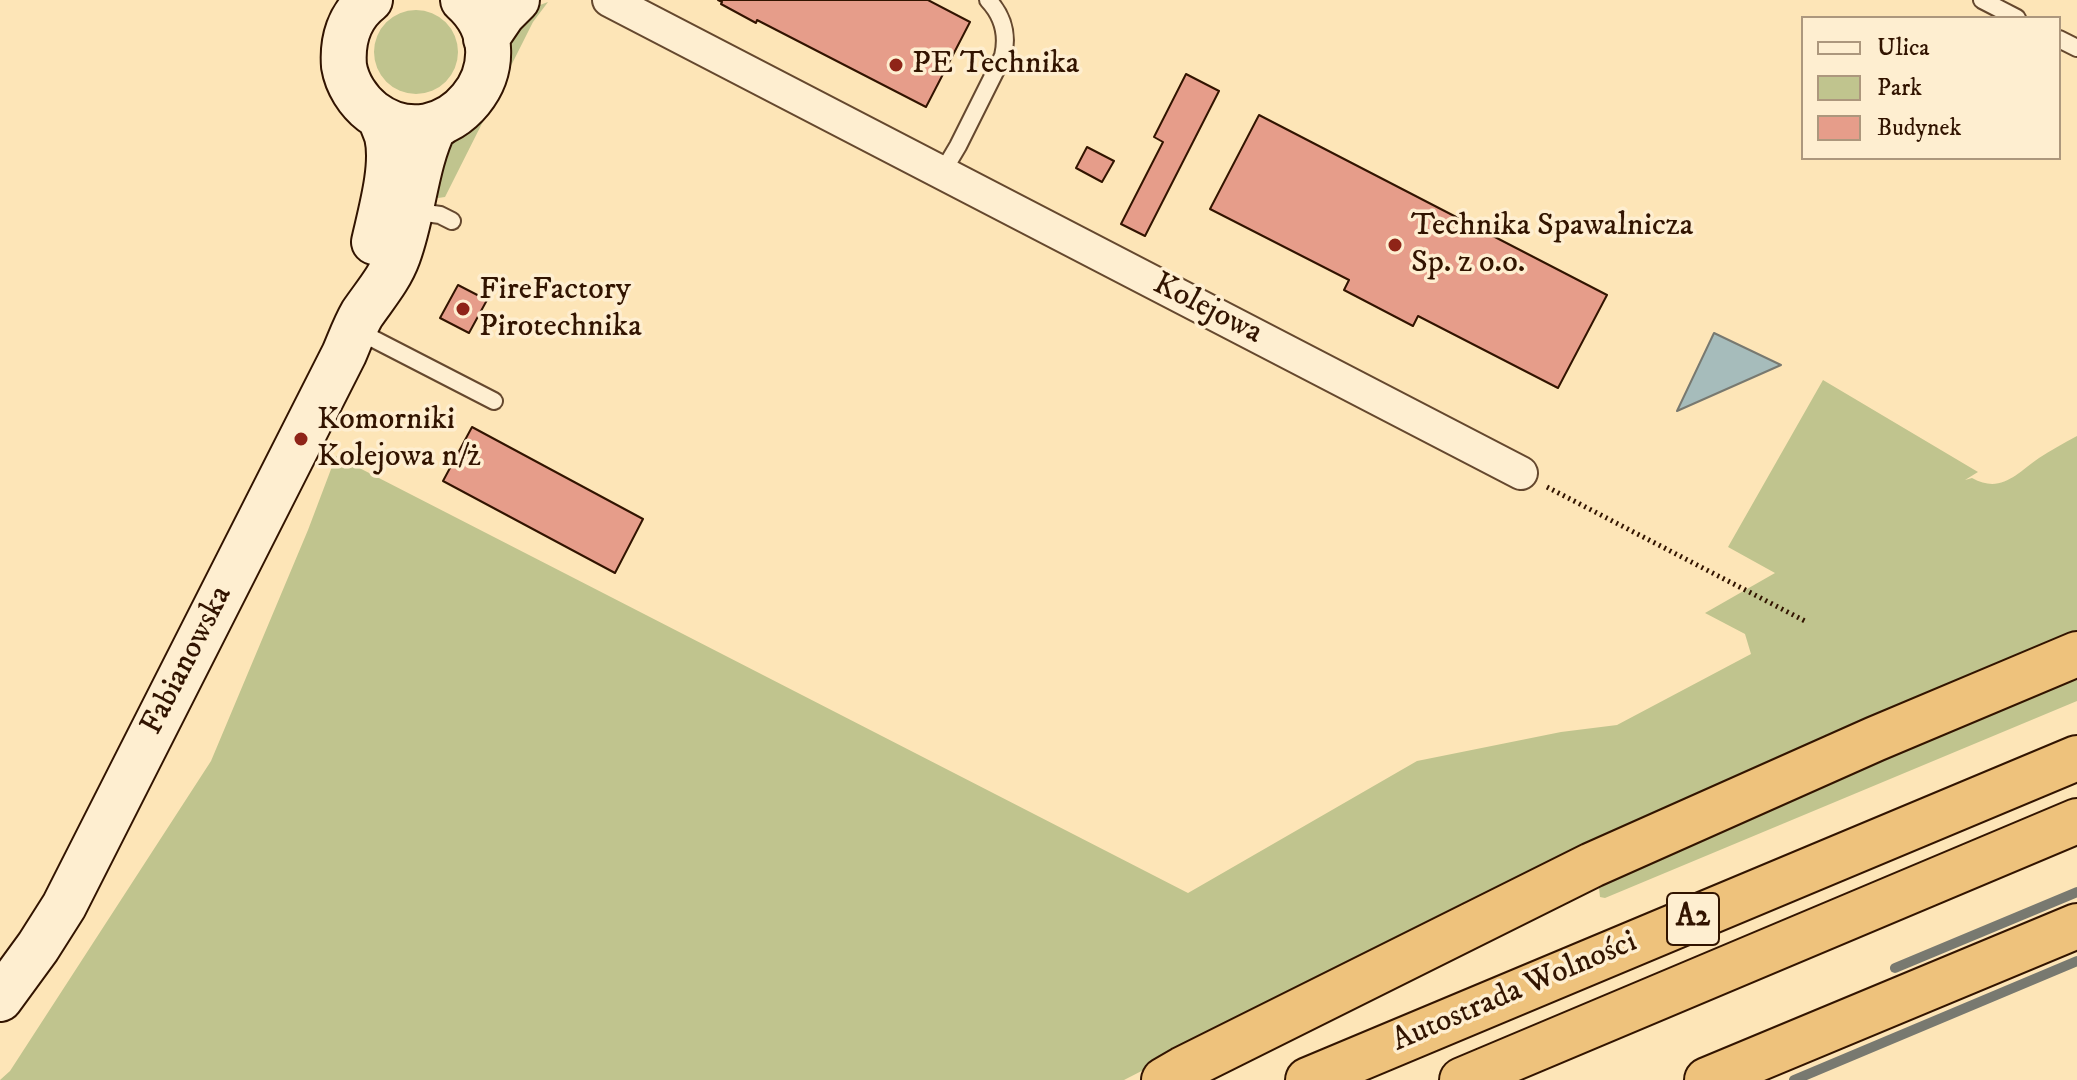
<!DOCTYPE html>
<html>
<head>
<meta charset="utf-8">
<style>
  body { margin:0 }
  #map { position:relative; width:2077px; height:1080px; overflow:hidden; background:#fde5b7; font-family:"IM FELL DW Pica",serif }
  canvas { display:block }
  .legend { position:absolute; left:1801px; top:16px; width:260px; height:144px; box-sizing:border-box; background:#feeed0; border:2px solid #ac977d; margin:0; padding:10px 14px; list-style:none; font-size:24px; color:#321400 }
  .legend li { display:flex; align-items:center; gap:16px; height:40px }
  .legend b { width:40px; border:2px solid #ac977d }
</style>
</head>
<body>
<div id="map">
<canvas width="2077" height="1080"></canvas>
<ul class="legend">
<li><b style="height:10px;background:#feeed0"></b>Ulica</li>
<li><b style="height:22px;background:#c0c48e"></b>Park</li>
<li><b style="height:22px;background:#e69d8a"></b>Budynek</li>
</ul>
</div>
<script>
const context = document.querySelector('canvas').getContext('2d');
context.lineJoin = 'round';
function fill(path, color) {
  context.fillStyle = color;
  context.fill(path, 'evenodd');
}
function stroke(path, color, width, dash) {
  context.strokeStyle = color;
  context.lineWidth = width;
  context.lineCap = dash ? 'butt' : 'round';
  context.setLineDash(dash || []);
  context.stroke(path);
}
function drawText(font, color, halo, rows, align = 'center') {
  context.font = font + ' "IM FELL DW Pica",serif';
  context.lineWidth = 7;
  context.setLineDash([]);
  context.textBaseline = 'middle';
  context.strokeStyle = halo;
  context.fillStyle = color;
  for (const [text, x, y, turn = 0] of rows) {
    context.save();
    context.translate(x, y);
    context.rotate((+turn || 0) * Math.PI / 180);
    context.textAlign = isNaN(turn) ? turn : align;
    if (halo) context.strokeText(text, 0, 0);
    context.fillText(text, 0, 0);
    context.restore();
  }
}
fill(new Path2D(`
  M548 2 533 22 445 197 438 198 433 191 436 165 518 25 540 5Z
  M374 52a42 42 0 1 1 84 0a42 42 0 1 1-84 0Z
  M1823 380 1978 472 1965 480 1972 478C2001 494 2016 474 2039 458 2051 450 2064 443 2077 436V631L1772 760 1649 814 1554 860 1124 1080H0L10 1071 211 761 308 530 336 456 1188 893 1417 761 1561 732 1617 725 1751 654 1745 634 1705 613 1775 573 1728 547Z
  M2077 674V701L1605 898 1600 897 1599 888 1601 884 1627 870Z`), '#c0c48e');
const water = new Path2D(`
  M1714 333 1781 365 1677 411Z`);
fill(water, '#a6bcbb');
stroke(water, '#787970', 2);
stroke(new Path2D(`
  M1895 968 2077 892
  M1794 1080 2077 961`), '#787970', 10);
const building = new Path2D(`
  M718 0H928L970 22 926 107 757 20 756 23 721 4 722 2Z
  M1186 74 1219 91 1145 236 1121 224 1163 142 1154 137Z
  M1259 115 1607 295 1558 388 1418 316 1413 326 1344 290 1349 280 1210 209Z
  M1087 147 1114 161 1102 182 1076 168Z
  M458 285 487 300 469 333 440 318Z
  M472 427 643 519 615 573 443 481Z`);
fill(building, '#e69d8a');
stroke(building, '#321400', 2);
const lane = new Path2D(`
  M1982 0 2017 18
  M2059 39 2077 48
  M942 173 958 146 1003 56C1008 35 1003 16 988 0
  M412 211 440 215 452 221
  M356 330 494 401`);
const street = new Path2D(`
  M609 0 1521 473`);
const secondary = new Path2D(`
  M370 0C349 16 342 40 344 66 347 84 358 101 372 112 445 167 532 61 463 0
  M486 39 503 14 517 0
  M374 242C381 211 394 166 387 136 385 130 382 123 380 118
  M0 999 38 947 64 906 344 354C350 340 355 326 362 314 375 295 390 278 398 256 414 213 415 165 435 125L441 123`);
const highway = new Path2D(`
  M1164 1080 1183 1069 1592 865 1875 739 2077 654
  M1308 1080 2077 758
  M1462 1080 2077 821
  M1707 1080 2077 926`);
stroke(lane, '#65482e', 20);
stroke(street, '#65482e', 36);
stroke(secondary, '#321400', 48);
stroke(highway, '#321400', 48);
stroke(new Path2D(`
  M1547 487 1805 621`), '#321400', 5, [2, 4]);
stroke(lane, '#feeed0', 16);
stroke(street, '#feeed0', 32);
stroke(secondary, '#feeed0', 44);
stroke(highway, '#eec27c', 44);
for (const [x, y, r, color] of [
  [896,65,8,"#8f2418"],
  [1395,245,8,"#8f2418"],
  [463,309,8,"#8f2418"],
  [301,439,8,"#8f2418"]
]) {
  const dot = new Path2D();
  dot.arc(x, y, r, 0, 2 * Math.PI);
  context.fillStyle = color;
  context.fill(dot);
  stroke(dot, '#feeed0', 3);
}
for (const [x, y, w] of [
  [1693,919,52]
]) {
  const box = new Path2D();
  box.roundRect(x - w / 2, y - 26, w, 52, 6);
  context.fillStyle = '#feeed0';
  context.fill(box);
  stroke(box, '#321400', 2);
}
drawText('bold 30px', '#321400', null, [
  ["A2",1693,919]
]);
drawText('32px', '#321400', '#feeed0', [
  ["PE Technika",912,65],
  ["Technika Spawalnicza",1411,227],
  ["Sp. z o.o.",1411,264],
  ["FireFactory",479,291],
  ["Pirotechnika",479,328],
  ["Komorniki",317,421],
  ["Kolejowa n/ż",317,458]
], 'left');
drawText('32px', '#321400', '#feeed0', [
  ["Kolejowa",1207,310,27],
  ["Fabianowska",188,661,-63],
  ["Autostrada Wolności",1515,993,-23]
]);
</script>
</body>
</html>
